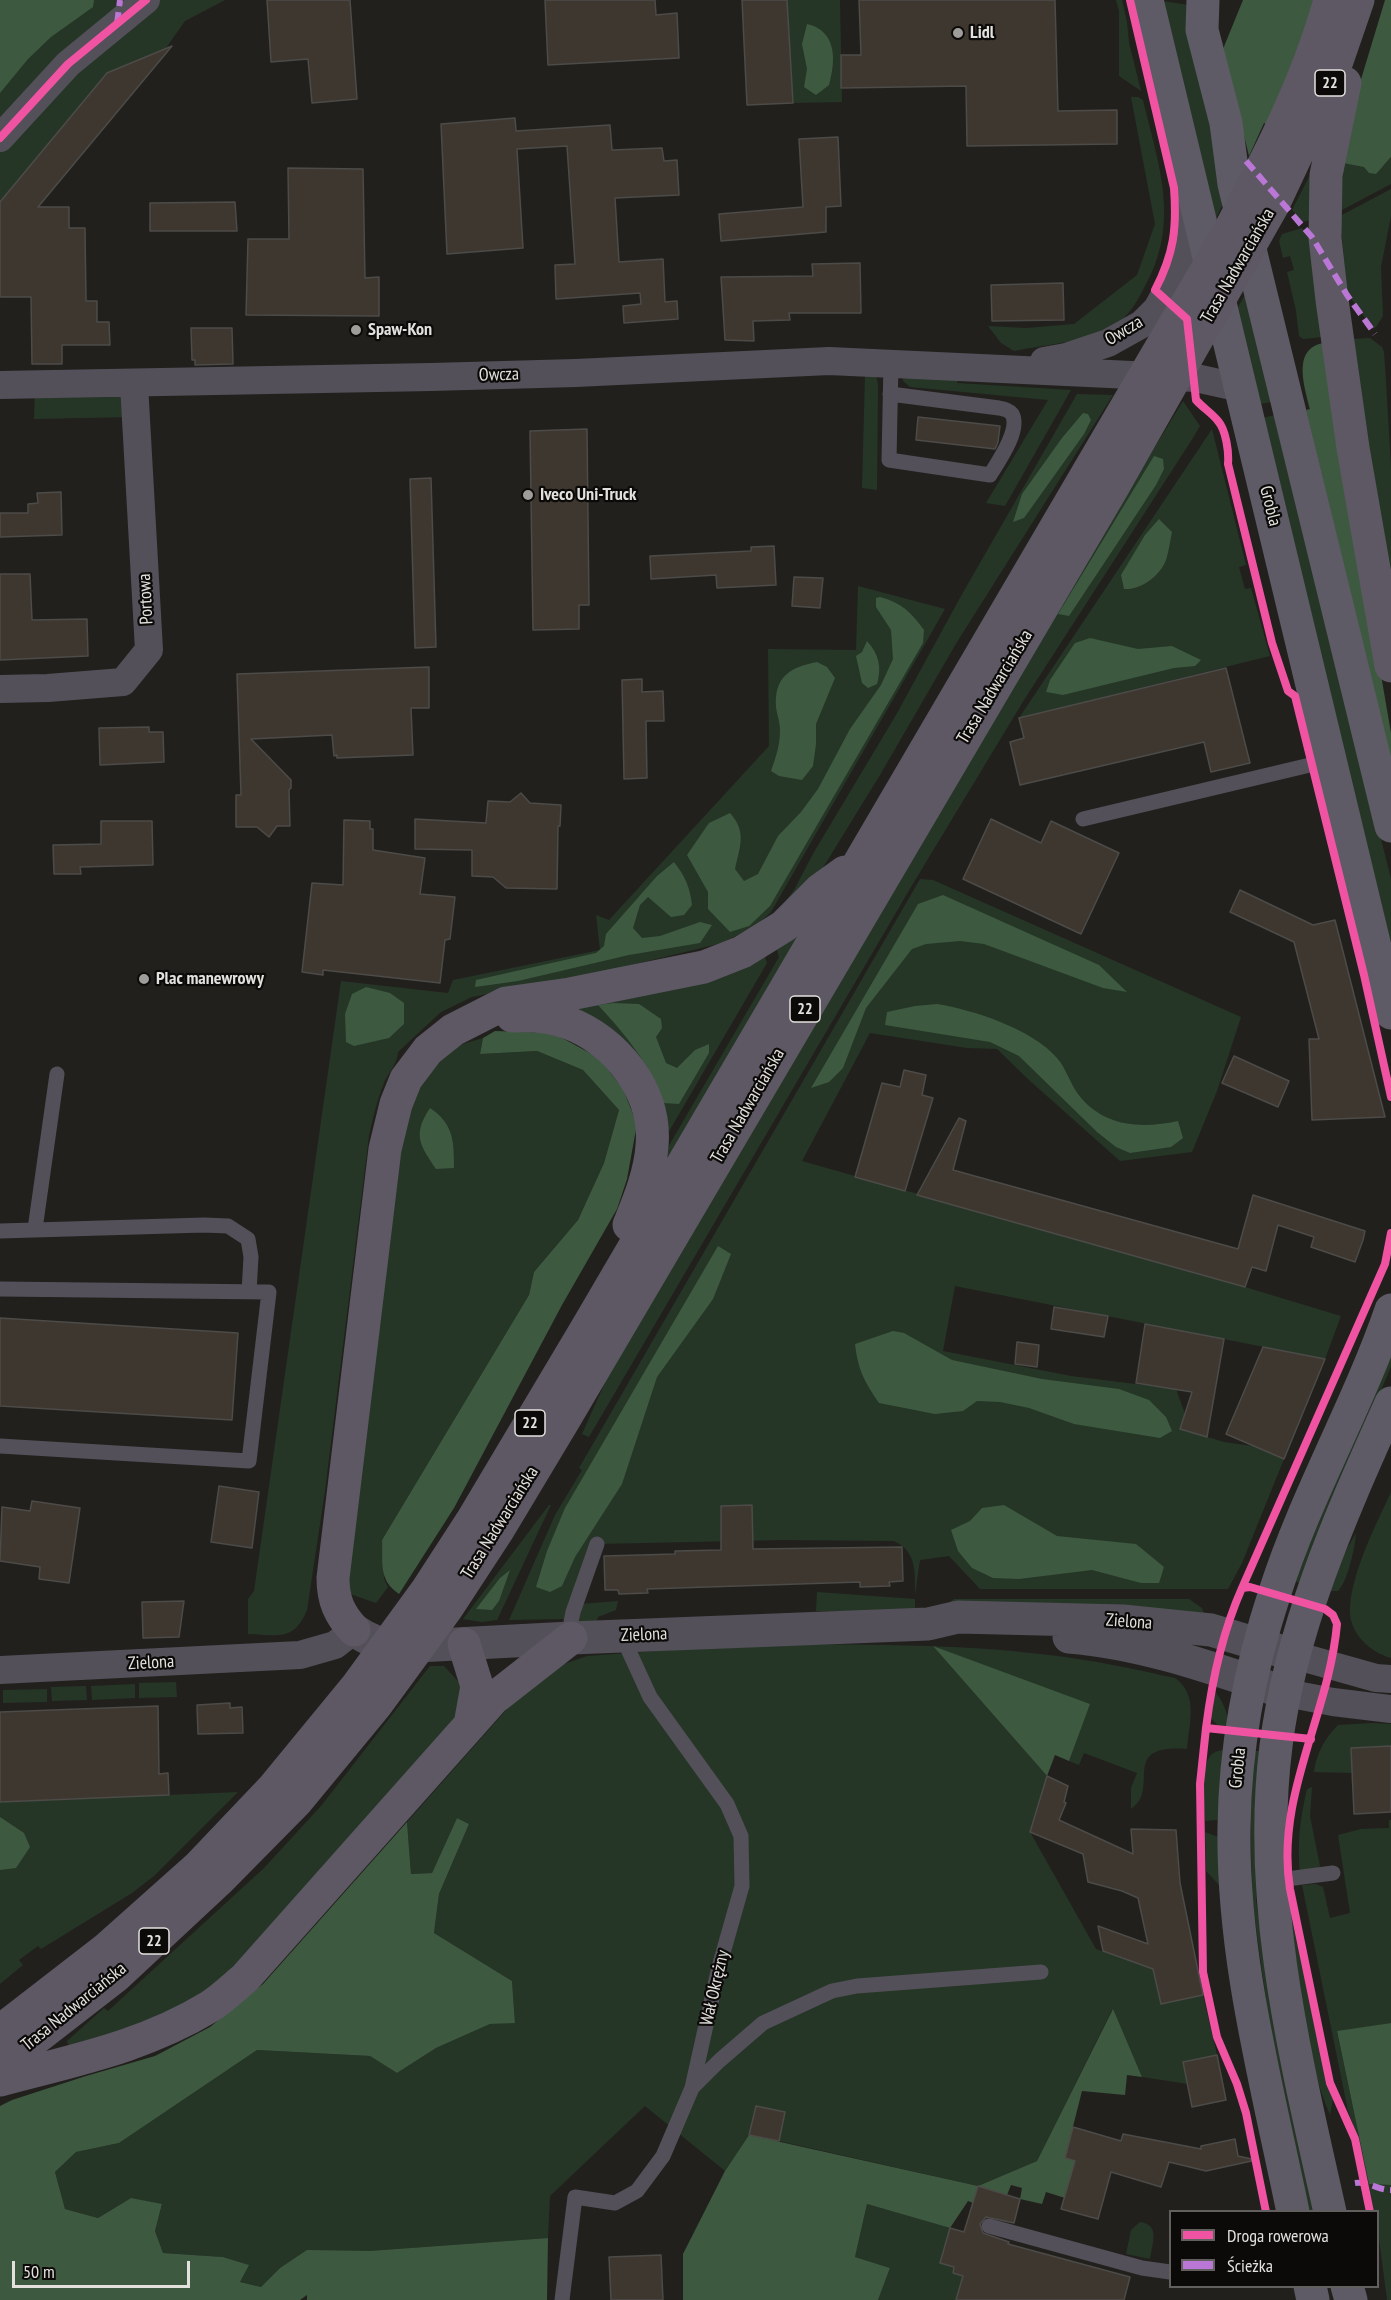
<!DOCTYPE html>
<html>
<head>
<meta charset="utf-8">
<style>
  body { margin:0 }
  #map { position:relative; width:1391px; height:2300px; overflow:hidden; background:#22201d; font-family:"PT Sans Narrow",sans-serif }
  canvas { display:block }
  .legend { position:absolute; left:1169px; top:2210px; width:210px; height:78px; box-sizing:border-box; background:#0c0a08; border:2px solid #62605e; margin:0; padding:8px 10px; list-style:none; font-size:18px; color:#e3e1de }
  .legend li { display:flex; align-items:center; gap:12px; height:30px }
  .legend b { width:30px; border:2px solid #62605e }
  .scale { position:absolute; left:12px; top:2261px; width:178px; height:27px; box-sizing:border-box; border:3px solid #e3e1de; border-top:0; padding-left:8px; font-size:18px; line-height:21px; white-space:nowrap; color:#e3e1de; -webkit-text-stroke:4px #0c0a08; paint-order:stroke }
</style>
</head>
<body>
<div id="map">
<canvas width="1391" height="2300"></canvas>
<ul class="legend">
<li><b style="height:8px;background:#f153a3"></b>Droga rowerowa</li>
<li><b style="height:8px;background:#ba77d6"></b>Ścieżka</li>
</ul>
<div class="scale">50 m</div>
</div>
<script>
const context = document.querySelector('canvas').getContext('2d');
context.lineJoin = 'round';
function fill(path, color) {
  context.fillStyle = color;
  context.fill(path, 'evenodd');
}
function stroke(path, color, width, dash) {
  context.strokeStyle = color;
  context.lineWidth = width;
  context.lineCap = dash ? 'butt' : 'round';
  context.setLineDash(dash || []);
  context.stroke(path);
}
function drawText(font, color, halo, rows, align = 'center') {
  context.font = font + ' "PT Sans Narrow",sans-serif';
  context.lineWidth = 4.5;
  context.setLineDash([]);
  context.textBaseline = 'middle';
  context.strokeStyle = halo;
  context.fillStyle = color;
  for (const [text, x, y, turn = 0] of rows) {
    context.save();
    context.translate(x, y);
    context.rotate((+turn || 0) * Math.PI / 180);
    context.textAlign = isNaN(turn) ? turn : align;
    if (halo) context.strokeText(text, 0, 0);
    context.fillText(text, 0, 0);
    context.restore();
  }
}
fill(new Path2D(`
  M0 0H120V5L0 119Z
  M161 0H225L185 21 166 48 107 73 0 202V147L69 70Z
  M787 0H840L842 102 793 103Z
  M1116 0H1122L1127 22 1129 43 1141 91 1119 76V11Z
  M1162 1 1189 5 1224 202 1215 220Z
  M1131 97H1138L1143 100C1159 167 1181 223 1144 288 1138 299 1131 313 1120 321 1092 342 1048 344 1014 351L1001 343 988 326 1026 328 1074 324 1137 275 1155 224Z
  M1391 157V184L1340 211 1343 163 1383 166Z
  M1311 173V220L1302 222 1292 210Z
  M1391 189V216L1381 267 1383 316 1376 327 1373 329 1347 293 1340 216Z
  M1302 228 1312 239 1323 337 1303 339 1299 336 1296 311 1287 272 1294 270 1290 256 1283 258 1279 241 1282 234Z
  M1246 293 1272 402 1259 404 1237 309Z
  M1370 338 1382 347 1384 352 1386 381 1391 468V603L1353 339Z
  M865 375 876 376 878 384 877 490 862 488Z
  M958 376 957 383 1071 390 1005 506 986 503 1048 400 910 387 903 381V378Z
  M35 390 132 391 133 417 34 419Z
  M1077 394 1113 395 957 642 880 775 808 892 769 923 794 890 814 852 896 715 961 596Z
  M1183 401 1200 426 1191 441 1024 700 911 887 589 1437 582 1434 611 1369 1016 674Z
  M1275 415 1391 879V943L1263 418Z
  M1212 429 1246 565 1239 567 1245 589 1251 588 1270 656 1019 718Z
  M858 586 945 609 771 912 756 926 722 943 615 969 472 997 441 1012 398 1052C398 1063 388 1073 384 1083 377 1100 373 1118 369 1136L325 1491 307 1610C294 1642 277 1635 248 1634V1599L254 1591 341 981 448 993 453 980 600 950 596 915 609 920 769 746 768 649 856 650Z
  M920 879 933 880 1241 1017 1217 1091 1192 1152 1120 1161 1029 1080 997 1049 967 1048 870 1033 802 1161 1245 1287 1341 1316 1325 1359 955 1286 943 1351 1071 1376 1176 1389 1185 1414 1181 1429 1224 1442 1252 1446 1284 1459 1242 1563 1228 1589H980L949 1556 920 1560 915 1595C915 1572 917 1552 894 1541L783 1540 597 1544 564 1619 509 1620 555 1515 582 1470 579 1468Z
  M805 923 661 1170 664 1154 779 957 776 946Z
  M764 953 767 963 668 1133 558 1007Z
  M483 1038 480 1054 537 1051 583 1070 619 1110 604 1163 578 1220 534 1272 529 1295 382 1540 384 1579 388 1587 376 1603 350 1594 348 1586 401 1139 409 1104 424 1080 453 1047Z
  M1391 1348V1367L1328 1513 1300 1583 1294 1581Z
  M1391 1492V1658C1369 1652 1348 1632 1350 1607 1353 1569 1375 1527 1391 1492Z
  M549 1505H551L497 1620 482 1622 463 1619Z
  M1356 1533C1355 1547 1348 1581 1338 1591H1328L1340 1561Z
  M817 1592 915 1599V1612L816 1611Z
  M954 1599H1189L1202 1608 1204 1614 946 1605Z
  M618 1601 616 1610 598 1617 596 1623H577L580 1604Z
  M756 1644C854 1645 952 1643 1049 1655 1092 1660 1134 1669 1175 1678 1199 1695 1189 1724 1187 1749 1117 1744 1162 1789 1131 1809V1788L1137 1773 1084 1753 1079 1765 1069 1761 1089 1704 934 1647 1047 1776 1030 1832 1096 1949 1140 1964 1152 1962 1161 2004 1203 1995 1217 2055 1184 2062 1188 2084 1142 2077 1112 2010 1037 2161 978 2186 779 2141 785 2113 757 2106 749 2135 725 2171 645 2106 550 2196 548 2238 369 2251H307L280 2268 261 2287 240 2282 248 2265 223 2257 163 2253 155 2231 162 2205 131 2198 98 2218 65 2209 55 2172 76 2152 119 2143 257 2050 370 2056 397 2073 436 2048 490 2024 515 2022 512 1981 434 1933 439 1894 469 1824 457 1818 432 1873 411 1874 407 1822 515 1700 550 1669 587 1656Z
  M430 1666H444L466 1690 461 1713 226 1976 175 2013 70 2049 67 2041 104 2008 108 2011 264 1868 321 1806Z
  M176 1682 177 1697 139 1698V1683Z
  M135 1684V1698L92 1700 91 1686Z
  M86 1686 87 1700 52 1701 51 1687Z
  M47 1689V1702L3 1703V1690Z
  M1214 1690C1223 1702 1228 1711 1228 1726H1218L1211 1718Z
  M1372 1723 1391 1724V1752L1351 1748 1352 1773 1314 1772C1316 1754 1325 1738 1338 1725Z
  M1225 1749 1220 1817 1217 1820 1205 1821C1204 1806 1200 1766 1211 1755 1215 1751 1220 1751 1225 1749Z
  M1254 1751H1261L1257 1799 1256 1900 1276 2020 1316 2211H1309L1269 2022 1252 1898 1250 1796Z
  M1312 1787 1310 1816 1320 1866 1315 1871 1300 1874C1297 1842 1300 1820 1307 1789Z
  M238 1792 154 1876 132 1893 41 1949 38 1946 19 1960 23 1965 0 1984V1802Z
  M1389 1820H1391V2023L1337 2032 1369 2183 1391 2185V2300H1387L1378 2231V2212L1374 2211 1359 2141 1348 2111 1302 1885 1316 1884 1323 1887 1330 1918 1350 1913 1338 1835 1361 1829 1389 1828Z
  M1205 1832 1221 1838 1219 1885 1206 1871Z
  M1288 1892 1327 2083 1333 2099 1330 2115C1302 2049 1297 1963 1288 1892Z
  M867 2204 950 2228 940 2263 954 2267 953 2273 963 2276 956 2300H878L890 2268 855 2257Z
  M1140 2222C1161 2225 1152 2244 1150 2259L1126 2254 1131 2230Z`), '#253626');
fill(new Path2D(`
  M0 0H94L93 7 51 37 28 59 0 93Z
  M1243 0H1314L1308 24 1267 125 1264 123 1249 156 1223 49Z
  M1385 0H1391V157L1376 174 1369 173 1364 167 1343 163 1349 119Z
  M807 24C837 31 836 60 829 85L816 95 804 87 807 69 802 44Z
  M1324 343 1391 733V762L1306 410 1310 409C1305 388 1291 348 1324 343Z
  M1083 413 1088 414 1091 420 1084 434 1024 518 1013 522 1022 494 1062 438Z
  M1154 456 1163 459 1164 469 1156 485 1069 616 1058 614Z
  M1159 519 1172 532C1170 541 1169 551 1166 560 1160 576 1141 590 1124 589L1121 575 1145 535Z
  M880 597C901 602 912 613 924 630L923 643 770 906 749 926 730 932 708 909V892L687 855 709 823 730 813C747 832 740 846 735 869L744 881 758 874 778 836 801 812 818 789 850 729 881 685 893 659 891 630 876 607V598Z
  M1090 638 1138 649 1172 646 1201 660 1195 666 1174 668 1063 695 1046 692 1050 680 1075 643Z
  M867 641C879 654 882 668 877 684L868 688 862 683 856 656 862 652Z
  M817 662 827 667 835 678 816 724V744L813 766 802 780 779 776 771 771C776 757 780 745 780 730 780 722 777 715 776 707 774 677 790 667 817 662Z
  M674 862C685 876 690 887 692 905L684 915 671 917 648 897 640 905 633 928 642 938 660 936 700 922 712 925 700 943 629 955 518 981 475 987 476 980 596 953 604 946 606 934 657 876Z
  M943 895 1099 965 1127 992 1103 988 984 944 960 941 926 944 912 949 866 1008 843 1068 829 1082 811 1088 918 904Z
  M366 987 390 993 404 1003V1024L389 1038 354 1046 346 1042 345 1014 352 994Z
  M613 1003 639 1004 661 1019 662 1028 656 1037 666 1063 677 1068 695 1050 709 1044V1053L679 1104 663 1103C651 1065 625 1034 598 1005Z
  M937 1004C974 1010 1032 1029 1057 1058 1066 1068 1070 1083 1078 1094 1103 1127 1141 1129 1178 1121L1183 1138 1171 1147 1130 1153 1116 1147 1097 1132 1019 1056 990 1042 885 1025 887 1012 915 1006Z
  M495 1031 553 1033 599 1058 623 1089 637 1124 627 1179 617 1209 562 1305 454 1508 399 1594C378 1580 383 1563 382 1540L529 1295 534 1272 578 1220 604 1163 619 1110 583 1070 537 1051 480 1054 483 1038Z
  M430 1108C454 1124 454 1142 454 1168L436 1169C420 1145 412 1135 430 1108Z
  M718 1246 731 1254 713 1299 657 1377 622 1484 575 1557 562 1586 550 1592 536 1587 547 1551 565 1508Z
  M893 1331 904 1333 952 1360 1042 1379 1119 1389 1149 1400 1166 1417 1172 1431 1160 1438 1074 1424 1029 1408 1000 1402 977 1401 963 1411 935 1414 879 1403C864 1381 858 1370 855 1344Z
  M1004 1505 1057 1536 1136 1544 1164 1567 1159 1583H1141L1092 1570 1019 1579 993 1578 972 1568 958 1551 951 1530 970 1521 982 1508Z
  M510 1570 499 1601 492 1610 476 1609 500 1578Z
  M933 1646 1090 1704 1069 1761 1055 1755 1047 1776Z
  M0 1817 24 1833 30 1847 16 1868 0 1870Z
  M457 1818 469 1824 439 1894 434 1933 512 1981 515 2023 490 2024 436 2048 397 2073 370 2056 257 2050 119 2143 76 2152 55 2172 65 2209 98 2218 131 2198 162 2204 155 2231 163 2253 223 2257 249 2265 240 2282 261 2287 280 2268 307 2250 369 2251 548 2238 547 2300H307V2295L300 2300H0V2106L12 2100 86 2076 155 2056 210 2027 263 1984 407 1822 411 1874 432 1873Z
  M1113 2009 1142 2077 1127 2075 1125 2095 1082 2091 1065 2158 1075 2161 1065 2198 1046 2192 1042 2204 1020 2199 1022 2188 1011 2185 1007 2195 978 2186 973 2203 968 2201 950 2228 867 2204 855 2257 890 2268 878 2300H683V2254L725 2171 749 2135 978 2186 1037 2161Z
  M1391 2023V2185L1369 2184 1337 2031Z`), '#3d5940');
const building = new Path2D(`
  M267 0H350L357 99 312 103 308 59 271 62Z
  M545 0H655L656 15 677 13 679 58 548 65Z
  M742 0H787L793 103 747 105Z
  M859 0H1055L1058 111 1117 110V144L967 146 966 86 841 88V55H861Z
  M172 46 38 207H69V228H85L86 301H97V322H109L110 345H62V364H32L31 297H0V202L107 73Z
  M515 118 516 131 610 125 612 150 662 148 664 161 677 160 679 195 615 198 619 262 663 259 665 302 677 301 678 319 624 323 623 306 641 304 640 293 556 299 555 265 575 264 567 146 517 149 523 248 447 254 441 124Z
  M838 137 841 206 826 207V232L721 241 719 214 803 207 799 139Z
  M288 168 363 169 365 278 379 277V316L246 315 248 239H289Z
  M235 202 237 231H150V203Z
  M860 263 861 313H789L790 320 753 321 754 341 725 340 721 277 813 276 812 264Z
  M1063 283 1064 320 992 321 991 285Z
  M191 328H232L233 364 195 365V360H192Z
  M918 417 1000 426 998 442 995 449 916 440Z
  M587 429 589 605H579V629L533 630 530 431Z
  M431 478 436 647 415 648 410 479Z
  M61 492 62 535 0 537V513H28V504L38 503 37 493Z
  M774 546 776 585 717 588 716 575 651 579 650 556 751 551V547Z
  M0 574H30L32 620 87 619 88 656 0 660Z
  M794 577 823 578 820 608 792 606Z
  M429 667V708H411L413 755 337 758V755L334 756 332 735 251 739 291 780V788L289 790 290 826H277L269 837 257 827H236V795H241L237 674Z
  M1226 668 1250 763 1211 772 1204 742 1020 785 1010 742 1024 738 1019 718Z
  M642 679V692L663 691 664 721H646L647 778 624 779 622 680Z
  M149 727V732H163L164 762 100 765 99 728Z
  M521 793 530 803 561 805 560 826H558L557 889 506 888 493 877 472 876V850L415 849V819L486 823 488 801 510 802Z
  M991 819 1041 843 1051 821 1119 853 1081 934 963 879Z
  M344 820 370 821V829H373V850L425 858 420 894 455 897 450 939 445 940 440 983 323 970V975L302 972 312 883 343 885Z
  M101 821H152L153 865 80 867 81 874H54L53 845 101 844Z
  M1240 890 1313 925 1335 920 1385 1117 1312 1120 1309 1039H1319L1294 942 1230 912Z
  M1234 1056 1289 1081 1278 1107 1222 1083Z
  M904 1070 926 1075 922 1095 933 1098 905 1191 855 1177 882 1083 900 1087Z
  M959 1118 966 1121 953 1170 1238 1249 1253 1195 1365 1231 1363 1240 1355 1262 1311 1247 1314 1237 1278 1225 1266 1271 1252 1267 1245 1287 917 1195Z
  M1054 1307 1108 1316 1104 1337 1051 1329Z
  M0 1318 238 1333 232 1420 0 1406Z
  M1145 1324 1224 1339 1207 1437 1180 1429 1192 1392 1136 1383Z
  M1017 1342 1039 1345 1037 1367 1015 1364Z
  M1263 1347 1325 1359 1284 1459 1226 1434Z
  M219 1486 259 1492 252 1548 211 1542Z
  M32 1501 80 1508 69 1583 39 1579 40 1567 0 1561 2 1507 30 1511Z
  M752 1505 753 1549 902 1547 903 1581 889 1582 890 1586 860 1587V1582L647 1589 648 1593 619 1594 618 1590H605L604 1556 675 1554V1551L721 1550V1506Z
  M184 1601 179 1637 143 1638 142 1602Z
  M230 1703V1708L242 1707 243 1733 198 1734 197 1705Z
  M158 1706 159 1774 168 1773 169 1795 0 1802V1712Z
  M1391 1746V1812L1354 1814 1351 1748Z
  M1047 1776 1068 1786 1064 1802 1066 1803 1059 1820 1133 1854 1131 1829 1176 1830 1180 1883 1203 1995 1161 2004 1153 1969 1103 1951 1098 1926 1148 1944 1138 1898 1122 1891 1088 1882 1083 1854 1030 1832Z
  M1217 2055 1226 2100 1192 2107 1183 2062Z
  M756 2106 785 2112 779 2141 749 2135Z
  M1073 2127 1121 2141 1123 2134 1201 2149V2146L1235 2139 1238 2156 1256 2160 1206 2171 1169 2162 1161 2187 1111 2172 1098 2219 1061 2209 1075 2161 1065 2158Z
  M978 2186 1020 2199 1014 2223 986 2217 980 2224 983 2233 1009 2242 1008 2244 1130 2277 1124 2300H956L963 2276 953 2273 954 2267 940 2263 950 2228 964 2232Z
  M661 2255 663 2300H611L609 2257Z`);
fill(building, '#3e3730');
stroke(building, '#4c4b48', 1.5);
stroke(new Path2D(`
  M890 394 999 408C1004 409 1009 410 1012 414 1021 430 998 462 990 475L889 460 891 363
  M1083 819 1331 760
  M35 1229 57 1074
  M0 1231 204 1225 228 1226 248 1239 251 1257 249 1292
  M0 1289 269 1292 249 1461 0 1446
  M571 1638V1622L573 1612 597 1544
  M1271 1881 1333 1873
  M692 2088 719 2061 763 2023 832 1991 857 1986 1041 1972
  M989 2226 1142 2268 1170 2272
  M562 2300 575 2197 615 2203 637 2191 663 2156 692 2088 719 1967 742 1886 741 1836 727 1804 650 1697 622 1636`), '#535059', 15);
stroke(new Path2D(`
  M0 138 68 64 146 0
  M1044 361 1066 357 1108 343 1142 324 1157 309 1180 267 1190 238 1191 204
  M0 385 431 377 576 373 829 361 1196 378 1241 388
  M0 689 48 688 123 682 149 650 134 384
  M1294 1655 1376 1678 1391 1679
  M0 1670 300 1655 335 1645 354 1630
  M1286 1693 1333 1702 1391 1709`), '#535059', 28);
stroke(new Path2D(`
  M354 1630C368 1640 381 1645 398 1647L571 1638 928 1624 958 1617 1123 1621 1211 1630 1294 1655
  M1069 1637C1144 1643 1215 1669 1286 1693`), '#535059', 33);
stroke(new Path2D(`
  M1147 0 1391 1013
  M1203 0 1202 30 1226 123 1234 184 1391 826
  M1293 2212C1267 2085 1232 1957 1234 1827 1235 1747 1250 1668 1275 1592 1306 1495 1358 1406 1391 1310
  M1330 2212C1296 2060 1256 1902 1276 1746 1291 1625 1342 1513 1391 1403
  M1310 2286 1313 2300
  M1347 2286 1351 2300`), '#5e5b66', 33);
stroke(new Path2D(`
  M1345 83 1326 175 1325 238 1332 300 1353 448 1391 666
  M512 1016C531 1015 548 1016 566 1022 616 1040 657 1092 652 1146 650 1174 639 1200 629 1225
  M354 1630C339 1614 333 1600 333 1578L385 1149 396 1104 406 1079 428 1050 453 1030 506 1003 570 994 704 967 742 952 784 926 820 890 845 872
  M464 1644 477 1686 470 1725
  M0 2031 106 1949 198 1867 274 1787 357 1686 427 1590 473 1519 588 1326 1227 235C1267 160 1307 83 1330 0
  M0 2066 116 1976 220 1879 296 1802 376 1705 447 1608 498 1530 564 1420 1112 489 1274 203 1327 90 1358 0
  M0 2080C74 2060 143 2047 209 2007 222 1999 234 1987 245 1978L493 1699 571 1638`), '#5d5864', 33);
stroke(new Path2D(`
  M117 24 120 0
  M1246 161 1312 237 1347 295 1375 334
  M1355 2183C1368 2181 1378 2190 1391 2190`), '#ba77d6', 6, [12, 6]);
stroke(new Path2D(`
  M1130 0 1174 188C1177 228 1174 254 1155 290L1187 319 1196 400C1203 408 1212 413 1218 421 1226 430 1229 452 1228 464L1272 643 1288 691 1295 696 1364 975 1391 1097
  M0 138 68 64 146 0
  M1242 1588 1385 1264 1391 1233
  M1206 1728 1200 1784 1203 1972 1217 2037 1237 2084 1246 2113 1266 2212
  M1311 1739 1206 1728C1212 1680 1222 1633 1242 1588L1250 1587 1325 1609 1333 1615 1337 1624C1329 1715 1275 1796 1290 1889L1330 2083 1355 2139 1370 2212`), '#f153a3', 8);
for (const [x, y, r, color] of [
  [958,33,6,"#9f9d9a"],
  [356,330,6,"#9f9d9a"],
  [528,495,6,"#9f9d9a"],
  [144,979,6,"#9f9d9a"]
]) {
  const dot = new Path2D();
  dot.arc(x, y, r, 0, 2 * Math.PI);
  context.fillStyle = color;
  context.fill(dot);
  stroke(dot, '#0c0a08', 2);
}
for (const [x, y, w] of [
  [1330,83,30],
  [805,1009,30],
  [530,1423,30],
  [154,1941,30]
]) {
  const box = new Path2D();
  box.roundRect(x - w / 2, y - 13, w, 26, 4.5);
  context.fillStyle = '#0c0a08';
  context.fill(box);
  stroke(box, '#e3e1de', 1.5);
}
drawText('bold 16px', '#e3e1de', null, [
  ["22",1330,83],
  ["22",805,1009],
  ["22",530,1423],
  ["22",154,1941]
]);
drawText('bold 18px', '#e3e1de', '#0c0a08', [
  ["Lidl",970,33],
  ["Spaw-Kon",368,330],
  ["Iveco Uni-Truck",540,495],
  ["Plac manewrowy",156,979]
], 'left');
drawText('18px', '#e3e1de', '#0c0a08', [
  ["Trasa Nadwarciańska",1238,266,-60],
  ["Owcza",1124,331,-31],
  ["Owcza",499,375,-2],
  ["Grobla",1270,506,76],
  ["Portowa",146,599,-93],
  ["Trasa Nadwarciańska",995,687,-59],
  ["Trasa Nadwarciańska",748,1106,-60],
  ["Trasa Nadwarciańska",500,1523,-58],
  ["Zielona",1129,1622,4],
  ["Zielona",644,1635,-2],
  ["Zielona",151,1663,-3],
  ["Grobla",1238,1768,-84],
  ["Wał Okrężny",715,1988,-77],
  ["Trasa Nadwarciańska",74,2007,-39]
]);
</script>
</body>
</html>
